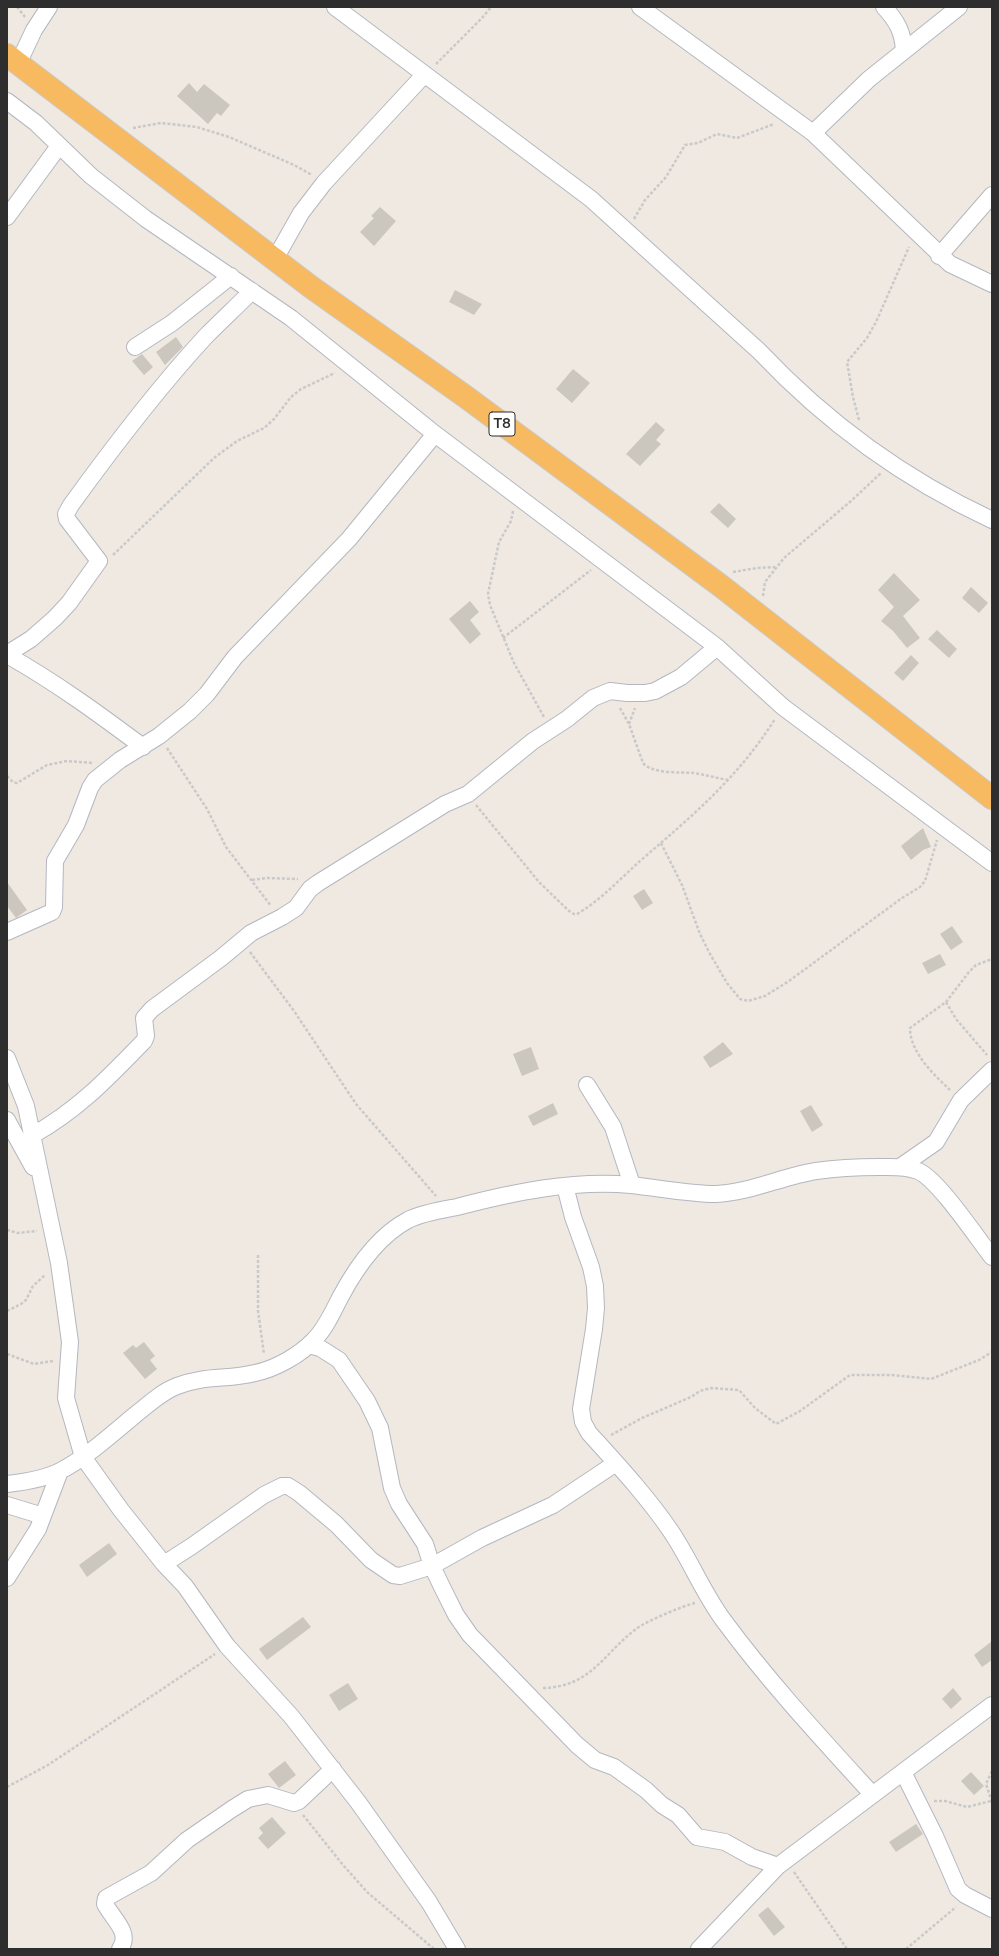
<!DOCTYPE html>
<html>
<head>
<meta charset="utf-8">
<style>
  body { margin:0 }
  #map { position:relative; width:999px; height:1956px; overflow:hidden; background:#efe9e1; font-family:Mulish,sans-serif }
  canvas { display:block }
  .frame { position:absolute; inset:0; border:8px solid #2e2e2e; pointer-events:none }
</style>
</head>
<body>
<div id="map">
<canvas width="999" height="1956"></canvas>
<div class="frame"></div>
</div>
<script>
const context = document.querySelector('canvas').getContext('2d');
context.lineJoin = 'round';
function fill(path, color) {
  context.fillStyle = color;
  context.fill(path, 'evenodd');
}
function stroke(path, color, width, dash) {
  context.strokeStyle = color;
  context.lineWidth = width;
  context.lineCap = dash ? 'butt' : 'round';
  context.setLineDash(dash || []);
  context.stroke(path);
}
function drawText(font, color, halo, rows, align = 'center') {
  context.font = font + ' Mulish,sans-serif';
  context.lineWidth = 4;
  context.setLineDash([]);
  context.textBaseline = 'middle';
  context.strokeStyle = halo;
  context.fillStyle = color;
  for (const [text, x, y, turn = 0] of rows) {
    context.save();
    context.translate(x, y);
    context.rotate((+turn || 0) * Math.PI / 180);
    context.textAlign = isNaN(turn) ? turn : align;
    if (halo) context.strokeText(text, 0, 0);
    context.fillText(text, 0, 0);
    context.restore();
  }
}
fill(new Path2D(`
  M189 83 197 92 204 84 230 105 221 116 217 113 208 124 177 96Z
  M380 207 396 221 374 246 360 232 374 218 371 216Z
  M455 290 482 304 474 315 449 302Z
  M176 337 183 347 165 365 156 352Z
  M142 354 153 367 144 375 132 361Z
  M573 369 590 383 572 403 556 389Z
  M656 422 665 430 656 440 661 444 640 466 626 454Z
  M719 503 736 519 728 528 710 512Z
  M894 573 920 600 903 616 920 638 907 648 893 631 881 621 894 607 878 590Z
  M971 587 988 603 979 613 962 598Z
  M470 601 479 612 470 620 481 634 470 644 449 619Z
  M937 630 957 649 949 658 928 639Z
  M911 655 919 663 903 681 894 673Z
  M923 828 931 847 923 850 911 860 901 846Z
  M7 882 27 910 16 918 7 906Z
  M644 889 653 903 642 910 633 896Z
  M952 926 963 942 951 950 940 934Z
  M940 954 946 965 928 974 922 963Z
  M723 1042 733 1054 710 1068 703 1057Z
  M531 1047 539 1069 522 1076 513 1054Z
  M553 1103 558 1114 533 1126 528 1116Z
  M811 1105 823 1125 812 1132 800 1111Z
  M144 1342 155 1356 150 1360 157 1369 145 1379 123 1353 133 1345 136 1348Z
  M109 1543 117 1554 87 1577 79 1565Z
  M303 1617 311 1627 267 1660 259 1649Z
  M992 1641V1660L982 1667 974 1655Z
  M348 1683 358 1699 339 1711 329 1695Z
  M953 1688 962 1699 951 1709 942 1699Z
  M285 1761 296 1775 279 1788 268 1774Z
  M971 1772 984 1786 974 1795 961 1781Z
  M272 1817 286 1833 268 1849 258 1838 263 1833 259 1828Z
  M916 1824 923 1834 896 1852 889 1842Z
  M768 1907 785 1927 774 1936 758 1915Z`), '#cbc7bf');
const minor = new Path2D(`
  M335 7 591 199 759 351C825 421 904 479 992 520
  M640 7 813 133 950 264 992 284
  M884 7C897 21 903 32 904 51
  M18 64 34 30 49 7
  M7 101 36 123 91 176 146 219 291 318 435 434 717 647 783 707 992 863
  M813 133 869 79 959 7
  M7 217 59 146
  M939 256 992 195
  M275 259 301 213 324 183 424 75
  M135 347 172 323 231 276
  M7 654 31 639 55 618 69 603 99 561 67 519 66 514 71 505C113 447 157 389 206 336 221 321 237 306 252 291
  M7 655C55 682 99 714 143 747
  M7 932 52 912 54 907 55 861 76 825 90 788 95 780 120 760 159 736 190 711 207 694 235 657 349 539 435 434
  M7 1058 26 1106 59 1263 70 1342 66 1398 83 1457 121 1510 164 1564 185 1586 227 1646 291 1716 358 1802 429 1902 457 1949
  M587 1085 613 1127 632 1185
  M7 1120 33 1167
  M33 1135C78 1110 108 1078 144 1041L146 1036 144 1018 152 1009 221 958 251 933 282 917 296 908 310 889 318 883 445 804 468 794 533 741 567 719 593 698 610 691 627 693H645L655 691 681 677 717 647
  M900 1167 936 1142 961 1100 992 1070
  M565 1186 573 1217 591 1267 595 1286 596 1308 594 1329 581 1409 583 1422 589 1433C617 1464 646 1495 670 1530 690 1559 703 1593 724 1621 769 1682 821 1738 872 1794
  M309 1345 320 1348 339 1360 367 1401 380 1428 392 1488 399 1504 425 1544 432 1566 442 1587 456 1615 470 1635 577 1745 595 1760 614 1767 646 1790 662 1805 678 1815 697 1837 725 1842 752 1857 778 1866
  M7 1484C25 1482 46 1479 62 1470 88 1456 112 1434 135 1415 148 1405 161 1392 177 1386 205 1375 228 1380 255 1373 275 1369 300 1355 314 1340 326 1328 333 1311 341 1296 356 1268 378 1236 408 1220 422 1213 441 1210 457 1207 514 1192 572 1180 631 1185 659 1188 689 1194 716 1194 748 1193 784 1176 816 1171 837 1168 858 1167 879 1167 892 1167 906 1166 918 1171 938 1179 977 1238 992 1257
  M7 1505 43 1516
  M164 1564 192 1546 264 1495 282 1486H288L299 1493 336 1524 371 1560 393 1575 400 1576 432 1566 482 1538 553 1505 616 1463
  M7 1578 38 1529 60 1471
  M903 1772 935 1836 958 1889 965 1895 992 1909
  M120 1949C132 1933 112 1918 105 1904L106 1898 151 1873 187 1840 232 1809 248 1799 268 1795 294 1803 299 1801 333 1769
  M699 1949 778 1866 992 1705`);
const trunk = new Path2D(`
  M7 55 311 287 466 397 721 586 992 798`);
stroke(minor, '#b4b7c1', 18);
stroke(trunk, '#c9c9c9', 24);
stroke(new Path2D(`
  M17 7 25 17
  M436 64 482 18 491 7
  M133 128 161 123 197 127 229 137 294 165 312 175
  M634 219 645 200 666 177 685 145 698 143 717 134 737 138 774 124
  M859 420 853 397 847 362 867 338 876 322 909 247
  M513 511 511 521 499 542 488 594 490 605 514 663 544 717
  M113 555 214 458 237 441 264 428 274 419 291 397 301 389 335 373
  M733 572 757 568 775 567
  M763 596 765 582 784 558 851 501 881 473
  M503 638 591 570
  M620 708 629 724 643 763C652 774 681 772 694 773 706 775 717 778 728 780
  M629 724 635 708
  M167 748 207 809 226 847 271 906
  M7 776 13 782 17 783 47 765 67 761 92 763
  M476 805 539 882 569 911 574 914H577C601 900 620 879 640 861 692 816 737 779 775 719
  M661 843 682 885 700 934 710 954 727 983 740 999 748 1001 765 996 789 981 902 898 920 887 925 881 937 840
  M252 880 267 878 298 879
  M250 952 294 1011 356 1104 436 1196
  M946 1002 956 1019 987 1055
  M950 1090C933 1074 910 1052 910 1028L946 1002 969 972 976 965 992 959
  M7 1230 18 1233 37 1231
  M258 1255V1311L264 1354
  M7 1311 21 1304 26 1300 33 1286 45 1275
  M7 1354 34 1364 53 1361
  M611 1435 642 1418 691 1397 700 1391 711 1388 739 1390 755 1408 776 1424 800 1411 850 1375H891L931 1379 979 1360 992 1352
  M543 1688C591 1687 603 1654 636 1629 644 1622 685 1605 695 1603
  M7 1787 48 1765 215 1654
  M934 1801H945L967 1807 991 1801
  M992 1802 986 1784 992 1771
  M303 1815 343 1865 367 1892 434 1949
  M794 1872 847 1949
  M906 1949 956 1907`), '#c9c9c9', 2.5, [3, 2]);
stroke(minor, '#fff', 16);
stroke(trunk, '#f8ba60', 22);
for (const [x, y, w] of [
  [502,424,26]
]) {
  const box = new Path2D();
  box.roundRect(x - w / 2, y - 12, w, 24, 3);
  context.fillStyle = '#fff';
  context.fill(box);
  stroke(box, '#2e2e2e', 1);
}
drawText('bold 14px', '#2e2e2e', null, [
  ["T8",502,424]
]);
</script>
</body>
</html>
